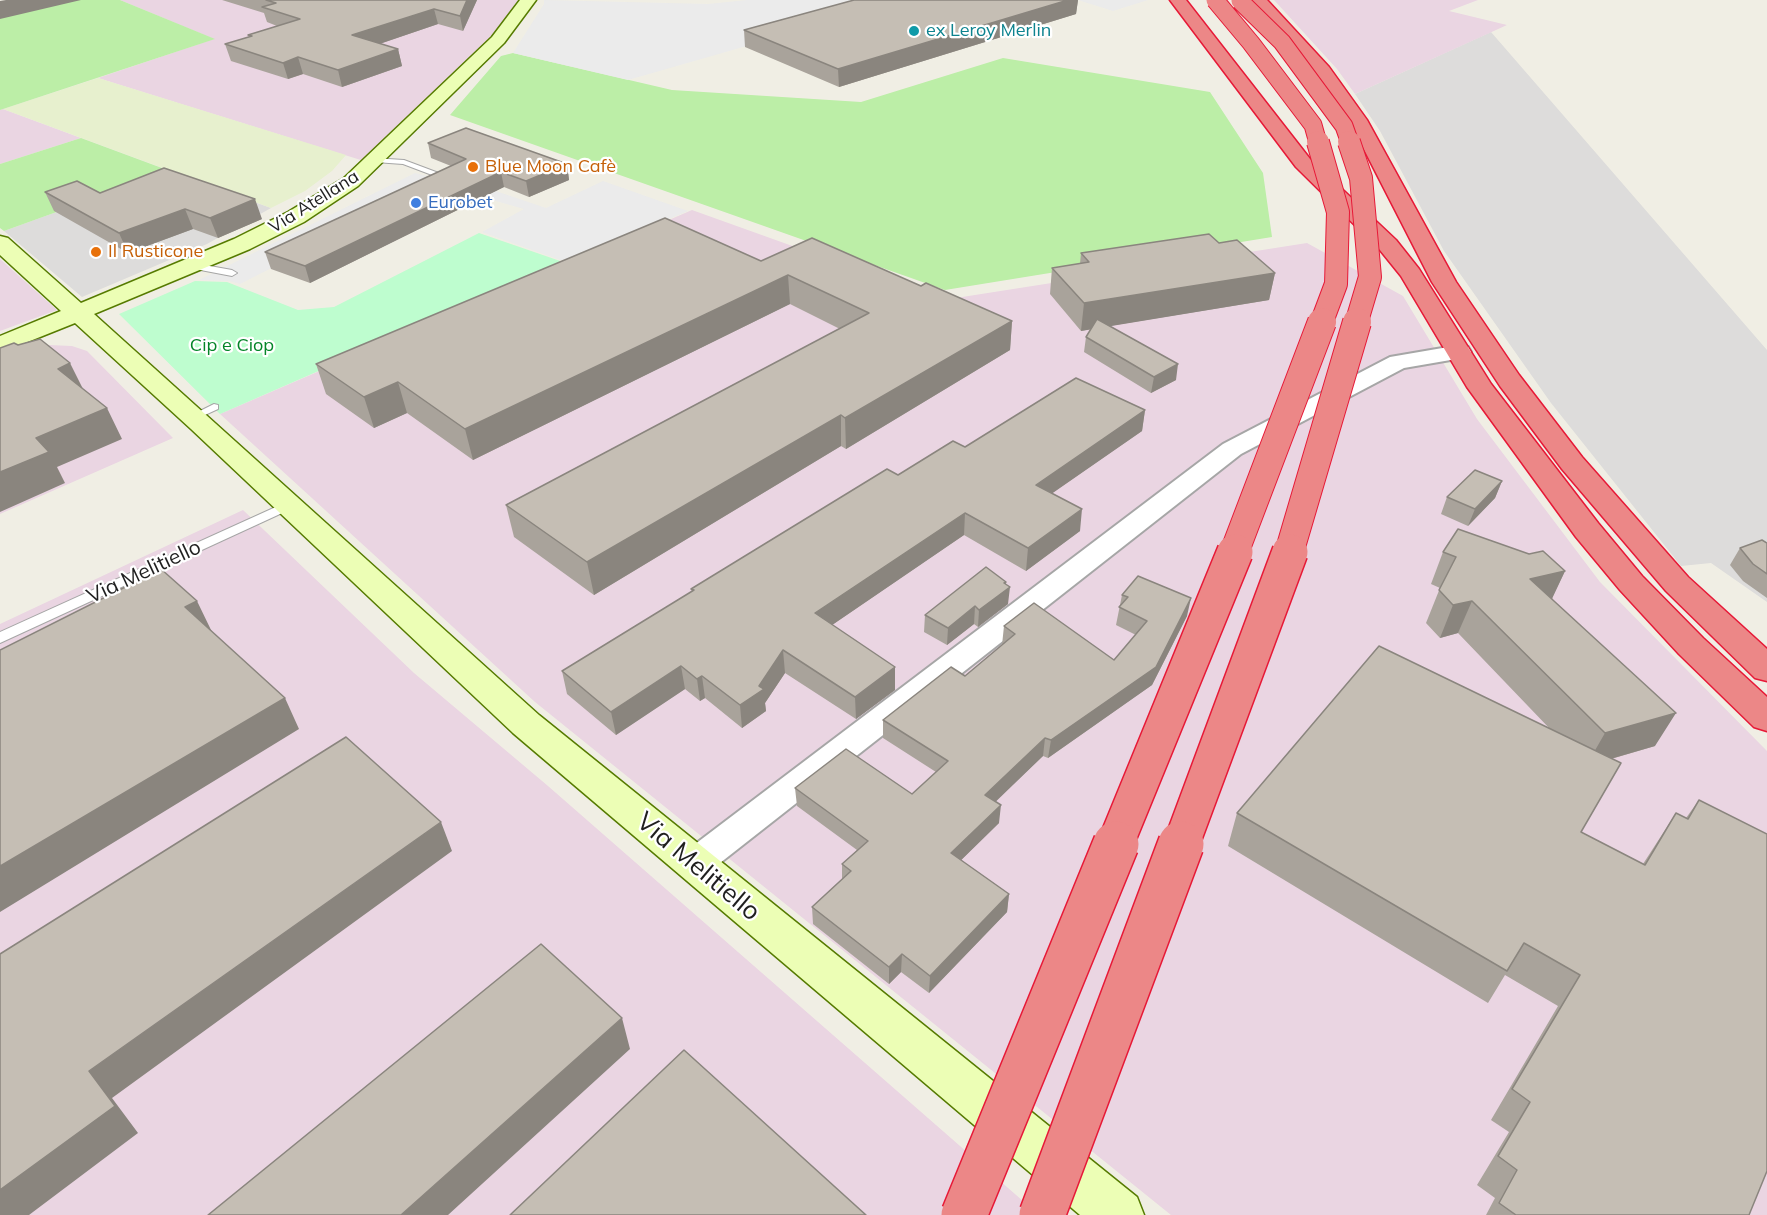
<!DOCTYPE html>
<html>
<head>
<meta charset="utf-8">
<style>
  body { margin:0 }
  canvas { display:block; background:#f0eee4 }
</style>
</head>
<body>
<canvas width="1767" height="1215"></canvas>
<script>
const context = document.querySelector('canvas').getContext('2d');
context.lineJoin = 'round';
function fill(path, color) {
  context.fillStyle = color;
  context.fill(path, 'evenodd');
}
function stroke(path, color, width, dash) {
  context.strokeStyle = color;
  context.lineWidth = width;
  context.lineCap = dash ? 'butt' : 'round';
  context.setLineDash(dash || []);
  context.stroke(path);
}
function drawText(font, color, halo, rows, align = 'center') {
  context.font = font + ' Mulish,sans-serif';
  context.lineWidth = 4.5;
  context.setLineDash([]);
  context.textBaseline = 'middle';
  context.strokeStyle = halo;
  context.fillStyle = color;
  for (const [text, x, y, turn = 0] of rows) {
    context.save();
    context.translate(x, y);
    context.rotate((+turn || 0) * Math.PI / 180);
    context.textAlign = isNaN(turn) ? turn : align;
    if (halo) context.strokeText(text, 0, 0);
    context.fillText(text, 0, 0);
    context.restore();
  }
}
fill(new Path2D(`
  M1491 32 1767 350V602L1711 563 1681 566 1551 403 1444 251 1380 131 1355 94Z
  M170 171 271 208 207 244 82 297 4 231Z`), '#dddcdb');
fill(new Path2D(`
  M120 0H518L491 38 364 161 98 78 214 39Z
  M1274 0H1478L1449 11 1507 25 1355 94 1337 69Z
  M3 109 81 138 0 164V110Z
  M692 210 943 300 1307 243 1403 296 1477 419 1600 582 1767 751V1215H1171L535 702 220 414Z
  M0 259 57 310 0 331Z
  M49 345 72 346 87 351 173 438 0 514V362Z
  M243 510 414 673 548 786 1039 1215H0V624Z`), '#ead5e2');
fill(new Path2D(`
  M98 78 346 155 332 171 305 191 271 208 3 109Z`), '#e7f0ce');
fill(new Path2D(`
  M77 0H120L215 39 0 110V18Z
  M513 53 672 90 861 102 1003 58 1210 92 1263 173 1272 237 945 290 450 115 501 56Z
  M81 138 170 171 4 231 0 228V164Z`), '#bceea7');
fill(new Path2D(`
  M479 233 566 263 220 414 119 314 195 281 227 282 298 310 334 307Z`), '#befdcf');
fill(new Path2D(`
  M544 0 708 4 747 0H907L628 80 513 53 544 4Z
  M1078 0H1148L1113 11Z
  M415 173 452 182H469L546 208 603 181 688 211 566 262 482 232 524 209 443 186 429 188 240 284 229 281 199 280Z`), '#ebebeb');
const lane = new Path2D(`
  M372 158 404 160 444 175 440 178 403 164 375 162H372Z
  M193 263 232 270 237 273 232 276 190 268V264Z
  M214 404 218 405V409L194 420 188 417Z
  M289 501 295 505 293 508 0 643V632Z`);
const street = new Path2D(`
  M1460 345 1468 347 1471 352 1468 357 1404 368 1241 454 706 874 694 878 682 874 677 864 682 854 1223 444 1390 357Z`);
const secondary = new Path2D(`
  M520 0H536L504 43 358 186 304 222 250 249 94 314 539 715 1137 1197 1144 1215H1080L513 733 191 429 75 323 0 353V336L61 311 0 255V236L8 238 81 303 234 239 288 212 344 178 492 37Z`);
const highway = new Path2D(`
  M1170 0H1186L1310 159 1396 240 1419 269 1491 384 1598 523 1642 576 1703 638 1767 697V731L1754 727 1679 654 1620 590 1576 537 1467 387 1401 276 1380 250 1296 167Z
  M1251 0H1267L1329 67 1367 120 1456 282 1519 375 1582 457 1688 577 1767 649V681L1755 678 1666 591 1562 469 1500 386 1432 282 1349 120 1317 75Z`);
stroke(lane, '#a6a6a6', 2);
stroke(street, '#a6a6a6', 4);
stroke(secondary, '#567b00', 3);
stroke(highway, '#e71937', 3);
fill(lane, '#fff');
fill(street, '#fff');
fill(secondary, '#ecfeb5');
fill(highway, '#ec8787');
const highwayBridgeFar4 = new Path2D(`
  M1215 0 1251 43 1313 125 1318 143
  M1240 1 1282 42 1344 126 1350 143`);
const highwayBridgeFar3 = new Path2D(`
  M1318 142 1338 212 1336 284 1321 324
  M1349 142 1361 178 1370 277 1356 324`);
const highwayBridgeFar2 = new Path2D(`
  M1234 553 1322 322
  M1289 553 1357 322`);
const highwayBridgeFar1 = new Path2D(`
  M1115 845 1235 552
  M1181 845 1290 552`);
const highwayBridge = new Path2D(`
  M964 1215 1116 844
  M1042 1215 1181 844`);
stroke(highwayBridgeFar4, '#e71937', 19, []);
stroke(highwayBridgeFar3, '#e71937', 24, []);
stroke(highwayBridgeFar2, '#e71937', 30, []);
stroke(highwayBridgeFar1, '#e71937', 38, []);
stroke(highwayBridge, '#e71937', 48, []);
stroke(highwayBridgeFar4, '#ec8787', 17);
stroke(highwayBridgeFar3, '#ec8787', 22);
stroke(highwayBridgeFar2, '#ec8787', 28);
stroke(highwayBridgeFar1, '#ec8787', 35);
stroke(highwayBridge, '#ec8787', 45);
fill(new Path2D(`
  M222 0H477L463 31 438 24 379 44 398 49 402 66 342 87 303 74 288 79 231 61 225 44 249 37 248 35 277 26 267 22 264 13Z
  M854 0H1078L1076 14 839 87 745 47 744 30Z
  M428 143 567 164 569 180 529 197 504 187 310 283 271 269 265 252 451 166 431 158Z
  M45 192 262 219 218 238 193 229 128 253 54 211Z
  M1219 243 1275 273 1269 300 1109 326 1176 380 1151 393 1084 352 1086 337 1091 329 1081 331 1050 294 1052 268 1080 264 1081 253Z
  M761 261 921 286 1012 321 1010 350 846 449 841 446 594 595 514 537 506 505 840 329 790 304 473 460 407 413 374 428 326 394 316 364Z
  M1145 410 1142 431 1052 493 1080 531 1026 571 964 535 832 625 895 690 856 719 785 673 765 703 766 711 742 728 705 698 700 701 685 689 616 735 567 694 562 671 692 592 691 589 898 475 965 447Z
  M1502 481 1495 498 1468 526 1441 514 1447 497Z
  M1767 543V598L1743 581 1730 565 1740 548Z
  M1443 552 1565 571 1552 598 1655 746 1611 759 1581 832 1643 864 1676 813 1686 818 1699 800 1749 1215H1486L1495 1198 1477 1185 1509 1132 1491 1120 1558 1006 1505 975 1488 1003 1228 846 1237 813 1551 730 1458 633 1440 638 1426 623 1440 588 1431 584Z
  M1006 584 1008 604 978 627 974 624 947 645 924 632 925 615Z
  M1122 595 1187 616 1152 685 1048 758 1043 756 995 801 999 823 961 860 1009 894 1007 912 929 993 901 972 889 984 813 924 812 907 842 879V864L857 850 797 806 795 788 912 794 936 772 883 738V720L965 676 1002 645 1004 626 1114 660 1136 635 1116 625Z`), '#a9a39b');
fill(new Path2D(`
  M6 0H81L0 19V1Z
  M467 0H477L463 31 460 16Z
  M1068 0H1078L1076 14 839 87 838 69Z
  M434 9 438 24 356 52 352 35Z
  M398 49 402 66 342 87 338 70Z
  M298 57 303 74 288 79 283 63Z
  M567 164 569 180 529 197 526 181Z
  M501 172 504 187 310 283 305 266Z
  M255 199 262 219 218 238 210 218Z
  M185 209 193 229 128 253 119 233Z
  M1275 273 1269 300 1081 331 1084 303Z
  M788 275 790 304 473 460 465 429Z
  M1012 321 1010 350 846 449 845 418Z
  M70 363 85 393 58 369Z
  M1178 364 1176 380 1151 393 1154 377Z
  M398 382 407 413 374 428 364 397Z
  M107 408 122 439 57 467 65 483 0 512V472L36 438Z
  M1145 410 1142 431 1034 506 1036 485Z
  M841 415V446L594 595 587 562Z
  M1502 481 1495 498 1468 526 1475 509Z
  M1082 509 1080 531 1026 571 1028 548Z
  M965 513 964 535 816 636 815 613Z
  M1565 571 1550 603 1530 579Z
  M1006 582 1005 590 1010 587 1008 604 978 627 979 610Z
  M1191 598 1187 616 1152 685 1048 758 1051 740Z
  M197 601 212 632 185 607Z
  M1472 601 1458 633 1440 638 1453 605Z
  M975 606 974 624 947 645 948 628Z
  M783 650 785 673 765 703 766 711 742 728 740 705 759 686Z
  M681 666 685 689 616 735 611 712Z
  M895 667V690L856 719 855 697Z
  M702 676 705 698 700 701 697 679Z
  M285 698 299 729 0 912V866Z
  M1676 713 1655 746 1586 766 1605 733Z
  M1045 738 1043 756 984 813 985 795Z
  M1001 805 999 823 950 871 951 853Z
  M441 822 452 851 112 1098 138 1133 29 1215H0V1190L89 1071Z
  M1009 894 1007 912 929 993 930 976Z
  M902 954 901 972 889 984V967Z
  M622 1018 630 1049 448 1215H401Z`), '#8a857e');
const building = new Path2D(`
  M266 0H467L460 16 434 9 352 35 398 49 338 70 298 57 283 63 225 44 252 36 248 35 300 19 262 7 276 3Z
  M854 0H1068L838 69 744 30Z
  M466 128 567 164 526 181 501 172 305 266 265 252 466 159 428 143Z
  M164 168 255 199 210 218 185 209 119 233 45 192 77 181 100 193Z
  M665 218 761 261 812 238 921 286 926 283 1012 321 845 418 841 415 587 562 506 505 869 313 788 275 465 429 398 382 364 397 316 364Z
  M1209 234 1219 243 1237 240 1275 273 1084 303 1052 268 1089 262 1081 253Z
  M1097 319 1178 364 1154 377 1086 337Z
  M40 339 70 363 58 369 107 408 36 438 49 452 0 472V348L14 343 18 345Z
  M1076 378 1145 410 1036 485 1082 509 1028 548 965 513 815 613 895 667 855 697 783 650 759 686 764 689 740 705 702 676 697 679 681 666 611 712 562 671 694 590 691 589 887 469 898 475 953 441 965 447Z
  M1475 470 1502 481 1475 509 1447 497Z
  M1458 529 1529 554 1543 551 1565 571 1530 579 1676 713 1605 733 1472 601 1453 605 1439 590 1456 557 1443 552Z
  M1762 540 1767 543V574L1753 564 1740 548Z
  M986 567 1006 582 1004 583 1010 587 979 610 975 606 948 628 925 615Z
  M161 569 197 601 185 607 285 698 0 866V650Z
  M1138 576 1191 598 1156 667 1051 740 1045 738 985 795 1001 805 951 853 1009 894 930 976 902 954 889 967 812 907 851 871 842 864 868 841 795 788 846 749 912 794 948 761 883 720 951 667 965 676 1015 634 1004 626 1034 603 1114 660 1147 621 1119 607 1128 597 1122 595Z
  M1379 646 1621 763 1581 832 1645 865 1676 813 1688 819 1699 800 1767 834V1171L1749 1215H1516L1499 1203 1517 1170 1498 1156 1530 1102 1512 1089 1580 975 1524 943 1507 971 1237 813Z
  M346 737 441 822 89 1071 115 1106 0 1190V954Z
  M541 944 622 1018 401 1215H208Z
  M684 1050 866 1215H510Z`);
fill(building, '#c5beb4');
stroke(building, '#8a857e', 1.5);
for (const [x, y, r, color] of [
  [914,31,6,"#0f9aa8"],
  [473,167,6,"#e8710a"],
  [416,203,6,"#3f7fe0"],
  [96,252,6,"#e8710a"]
]) {
  const dot = new Path2D();
  dot.arc(x, y, r, 0, 2 * Math.PI);
  context.fillStyle = color;
  context.fill(dot);
  stroke(dot, '#fff', 2);
}
drawText('18px', '#0d838f', '#fff', [
  ["ex Leroy Merlin",926,31]
], 'left');
drawText('18px', '#c56008', '#fff', [
  ["Blue Moon Cafè",485,167],
  ["Il Rusticone",108,252]
], 'left');
drawText('18px', '#1f1f1f', '#fff', [
  ["Via Atellana",314,202,-32]
]);
drawText('18px', '#366cbe', '#fff', [
  ["Eurobet",428,203]
], 'left');
drawText('18px', '#048528', '#fff', [
  ["Cip e Ciop",232,346]
]);
drawText('21px', '#1f1f1f', '#fff', [
  ["Via Melitiello",144,572,-25]
]);
drawText('26px', '#1f1f1f', '#fff', [
  ["Via Melitiello",698,867,40]
]);
</script>
</body>
</html>
